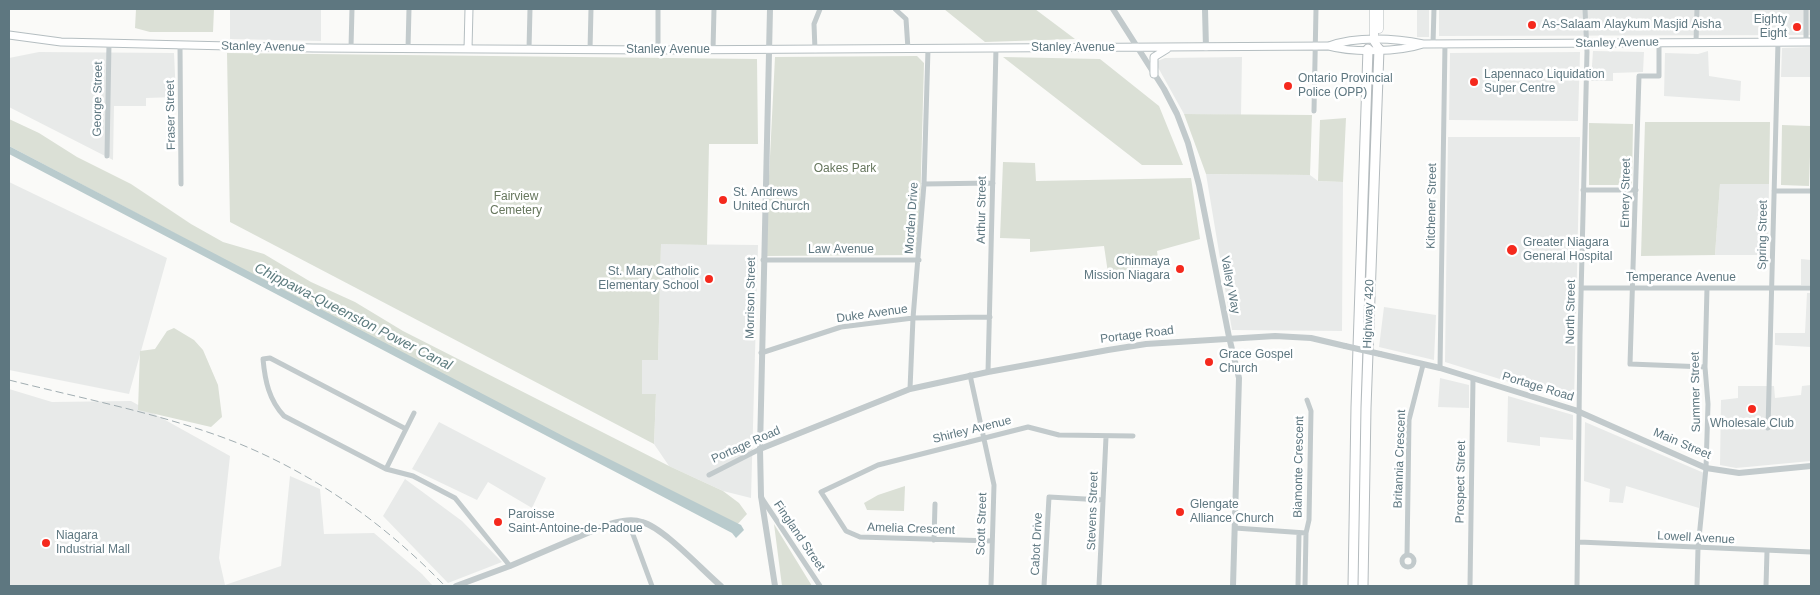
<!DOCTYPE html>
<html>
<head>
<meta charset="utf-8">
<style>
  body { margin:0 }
  #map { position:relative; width:1820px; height:595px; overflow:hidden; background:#fafaf8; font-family:Arial,sans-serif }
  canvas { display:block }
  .frame { position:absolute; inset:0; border:10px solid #5e7780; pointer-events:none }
</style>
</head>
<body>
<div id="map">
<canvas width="1820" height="595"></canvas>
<div class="frame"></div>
</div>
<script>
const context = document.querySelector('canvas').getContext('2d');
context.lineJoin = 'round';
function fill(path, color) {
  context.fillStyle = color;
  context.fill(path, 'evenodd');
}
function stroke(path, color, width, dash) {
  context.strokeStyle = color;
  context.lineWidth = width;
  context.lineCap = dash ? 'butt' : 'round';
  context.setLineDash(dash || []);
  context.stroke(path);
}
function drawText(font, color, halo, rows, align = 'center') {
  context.font = font + ' Arial,sans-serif';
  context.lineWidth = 5;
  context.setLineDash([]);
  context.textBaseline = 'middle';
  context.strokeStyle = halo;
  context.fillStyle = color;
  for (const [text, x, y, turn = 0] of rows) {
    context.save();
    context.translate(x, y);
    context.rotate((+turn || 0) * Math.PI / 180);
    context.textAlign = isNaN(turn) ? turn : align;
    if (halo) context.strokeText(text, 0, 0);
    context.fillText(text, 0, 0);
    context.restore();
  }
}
fill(new Path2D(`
  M230 9H321V41L230 39Z
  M1417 9H1429V37H1417Z
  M1439 9H1811V35L1439 36Z
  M1811 47V77H1781L1782 48Z
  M1593 51 1644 52 1643 72 1613 73V81H1591Z
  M1708 51 1709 76 1741 81 1740 101 1664 96 1665 53 1698 54Z
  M39 52 174 53 176 97 146 98V106H114L113 160 9 107V58Z
  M1580 52 1578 121 1449 120 1450 53Z
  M1242 57 1241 115 1184 114 1155 62 1165 58Z
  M1448 137H1580L1574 402 1445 362Z
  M1206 174 1310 175 1318 181 1343 182 1342 331 1232 330Z
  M9 182 167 258 129 394 9 370Z
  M1720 184H1769L1768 255H1715Z
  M661 244 758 245 751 498 723 491 669 466 654 444 656 395 642 394V360H658Z
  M1801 259 1811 260V285H1801Z
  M1807 293H1811V347L1775 345V333H1805Z
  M1384 307 1436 315 1434 360 1379 347Z
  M1440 378 1469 385V408L1438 407Z
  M1811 385V461L1736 468 1720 465 1721 400 1738 398V386H1774L1775 398 1801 395 1802 386Z
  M9 389 52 402 131 401 230 456 219 558 225 585 281 566 290 476 320 489 324 534 374 533 422 574 433 586H9Z
  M1508 396 1573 415V440L1540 437V446L1507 442Z
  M439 422 546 478 532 508 488 482 477 500 412 469Z
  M1585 422 1704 473 1699 508 1626 486 1623 503 1609 502 1610 489 1584 481Z
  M405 479 462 521 502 562 448 583 383 516Z`), '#e8eae9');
fill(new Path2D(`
  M136 9H214L213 32H150L135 28Z
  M944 9H1035L1075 39 985 42Z
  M227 53 757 59 758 144H709L707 245 661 244 658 360H642V394H656L654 444 230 222Z
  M917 56 924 63 919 247 913 255 765 256 775 57Z
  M1003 57 1100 59 1159 106 1183 165H1142Z
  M1184 114 1312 115 1310 175 1206 174Z
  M1346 118 1343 182 1318 181 1320 120Z
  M9 119 39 133 77 157 131 184 191 224 223 242 264 254 311 282 355 302 403 331 669 466 723 491 739 503 747 514 734 528 9 146Z
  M1645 122H1770L1769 184H1720L1715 255 1641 256Z
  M1589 123 1633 124 1632 185H1589Z
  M1782 125 1811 126 1809 186 1781 185Z
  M1003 162 1035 163 1036 181 1191 178 1200 239 1157 251 1159 265 1108 273 1104 246 1030 252V239L1000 238Z
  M174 328 194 340 203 350 218 385 222 417 211 427 138 410 140 351 155 349 167 331Z
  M905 486 904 511 867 510 864 503 878 495Z
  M774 524 812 586H813H782Z`), '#dbe0d6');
fill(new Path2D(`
  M9 146 565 437 741 525 744 530 736 538 732 533 9 154Z`), '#b9cbcd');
const secondary = new Path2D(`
  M9 35 61 42 313 48 658 50 1328 46C1353 53 1399 52 1423 44
  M1329 46C1356 36 1395 38 1423 44L1811 42
  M468 49 469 9
  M1154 74V57L1167 49`);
const trunk = new Path2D(`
  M1374 9V41L1379 49
  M1379 29V9`);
const motorway = new Path2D(`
  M1353 586 1356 407 1368 49
  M1363 586 1366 408 1379 49`);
stroke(secondary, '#b5bec1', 9);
stroke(trunk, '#b4bbbe', 9);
stroke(motorway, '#b4bbbe', 11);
stroke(new Path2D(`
  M895 9 906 19 908 49
  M1659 42V76H1639L1630 364 1705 367
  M1696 42 1697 9
  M1806 42V9
  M1433 44 1434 9
  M180 45 181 184
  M351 47 352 9
  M408 48 409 9
  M529 49 530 9
  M590 50 591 9
  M658 50V9
  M713 50 714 9
  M815 50 814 24 820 9
  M1314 111 1316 9
  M107 156 109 43
  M924 184 993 183
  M1583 190H1636
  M1774 191H1811
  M763 260H919
  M1581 288H1811
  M761 353 841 327 913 318 990 317
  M1440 368 1445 44
  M988 372 996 48
  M970 375 994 485 991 586
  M910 389 913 318 924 184 928 49
  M1768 428 1778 42
  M406 429 270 358 263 359C265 381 269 400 284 416L386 469 413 476 455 498 510 566
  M386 469 414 413
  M709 475 760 449
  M761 497 820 586
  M628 521 652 586
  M1235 528 1306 533
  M934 540 935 504
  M992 541 860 537 846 531 821 492 878 465 1028 427 1059 435 1133 436
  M1579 542 1811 552
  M1407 555 1409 420 1423 365
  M1402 561a6 6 0 1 1 12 0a6 6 0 1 1-12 0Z
  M1044 586 1049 497 1103 500
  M1099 586 1106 437
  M1298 586 1299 533
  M1305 586 1306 533 1309 520 1311 411 1307 400
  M1470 586 1473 379
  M1577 586 1580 336 1587 52 1585 9
  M1697 586 1698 548 1706 468 1708 404 1705 367 1707 288
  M1766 586 1767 551`), '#c2cacc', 5);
stroke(new Path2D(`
  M770 9 760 449 761 496 775 586
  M1113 9 1164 89 1177 114 1188 143 1199 185 1229 337 1239 378 1233 586
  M1205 9 1206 48
  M1380 354 1440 368 1575 410 1706 468 1739 473 1811 466
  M760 449 910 389 988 372 1108 350 1146 344 1275 336 1311 338 1345 346
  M456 586 510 566 604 526C616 522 630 518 642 522 664 528 702 570 721 586`), '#c2cacc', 6);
stroke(secondary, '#fff', 7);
stroke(trunk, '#fff', 8);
stroke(motorway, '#fff', 9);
stroke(new Path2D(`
  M9 380C84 399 163 414 235 442 315 474 385 524 445 586`), '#a1adb1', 1, [8, 4]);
stroke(new Path2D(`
  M1345 346 1380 354`), '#c2cacc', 6);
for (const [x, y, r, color] of [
  [1532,25,5,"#f5291d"],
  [1797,27,5,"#f5291d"],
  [1474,82,5,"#f5291d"],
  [1288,86,5,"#f5291d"],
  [723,200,5,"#f5291d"],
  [1512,250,6,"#f5291d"],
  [1180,269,5,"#f5291d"],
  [709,279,5,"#f5291d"],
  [1209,362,5,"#f5291d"],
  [1752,409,5,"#f5291d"],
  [1180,512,5,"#f5291d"],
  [498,522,5,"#f5291d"],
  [46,543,5,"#f5291d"]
]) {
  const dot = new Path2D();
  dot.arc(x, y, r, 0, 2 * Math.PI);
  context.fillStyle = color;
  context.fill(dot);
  stroke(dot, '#fff', 2);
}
drawText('12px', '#5e7780', '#fff', [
  ["Eighty",1787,20,"right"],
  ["Eight",1787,34,"right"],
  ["As-Salaam Alaykum Masjid Aisha",1542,25],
  ["Lapennaco Liquidation",1484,75],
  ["Super Centre",1484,89],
  ["Ontario Provincial",1298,79],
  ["Police (OPP)",1298,93],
  ["St. Andrews",733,193],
  ["United Church",733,207],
  ["Greater Niagara",1523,243],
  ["General Hospital",1523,257],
  ["Chinmaya",1170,262,"right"],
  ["Mission Niagara",1170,276,"right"],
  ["St. Mary Catholic",699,272,"right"],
  ["Elementary School",699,286,"right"],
  ["Grace Gospel",1219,355],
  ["Church",1219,369],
  ["Wholesale Club",1752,424,"center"],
  ["Glengate",1190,505],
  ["Alliance Church",1190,519],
  ["Paroisse",508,515],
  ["Saint-Antoine-de-Padoue",508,529],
  ["Niagara",56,536],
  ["Industrial Mall",56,550]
], 'left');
drawText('12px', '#5e7780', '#fff', [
  ["Stanley Avenue",1617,43,-1],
  ["Stanley Avenue",263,47,1],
  ["Stanley Avenue",1073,48],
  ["Stanley Avenue",668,50],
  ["George Street",98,99,-89],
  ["Fraser Street",171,115,-91],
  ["Emery Street",1626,193,-89],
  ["Kitchener Street",1432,206,-89],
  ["Arthur Street",982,210,-89],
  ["Morden Drive",912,218,-86],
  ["Spring Street",1763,235,-89],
  ["Law Avenue",841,250],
  ["Temperance Avenue",1681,278],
  ["Valley Way",1230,285,79],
  ["Morrison Street",751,298,-89],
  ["North Street",1571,312,-89],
  ["Duke Avenue",872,314,-8],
  ["Highway 420",1369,314,-88],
  ["Portage Road",1137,335,-7],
  ["Portage Road",1538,387,17],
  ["Summer Street",1696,392,-91],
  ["Shirley Avenue",972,430,-14],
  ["Main Street",1682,444,23],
  ["Portage Road",746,445,-24],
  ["Britannia Crescent",1400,459,-88],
  ["Biamonte Crescent",1299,467,-89],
  ["Prospect Street",1461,482,-89],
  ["Stevens Street",1093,511,-88],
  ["Scott Street",982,524,-88],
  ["Amelia Crescent",911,529,2],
  ["Fingland Street",799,536,56],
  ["Lowell Avenue",1696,538,3],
  ["Cabot Drive",1037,544,-87]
]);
drawText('12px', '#67775e', '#fff', [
  ["Oakes Park",845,169],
  ["Fairview",516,197],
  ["Cemetery",516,211]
]);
drawText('italic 14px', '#5d7c7f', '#fff', [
  ["Chippawa-Queenston Power Canal",353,317,27]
]);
</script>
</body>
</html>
